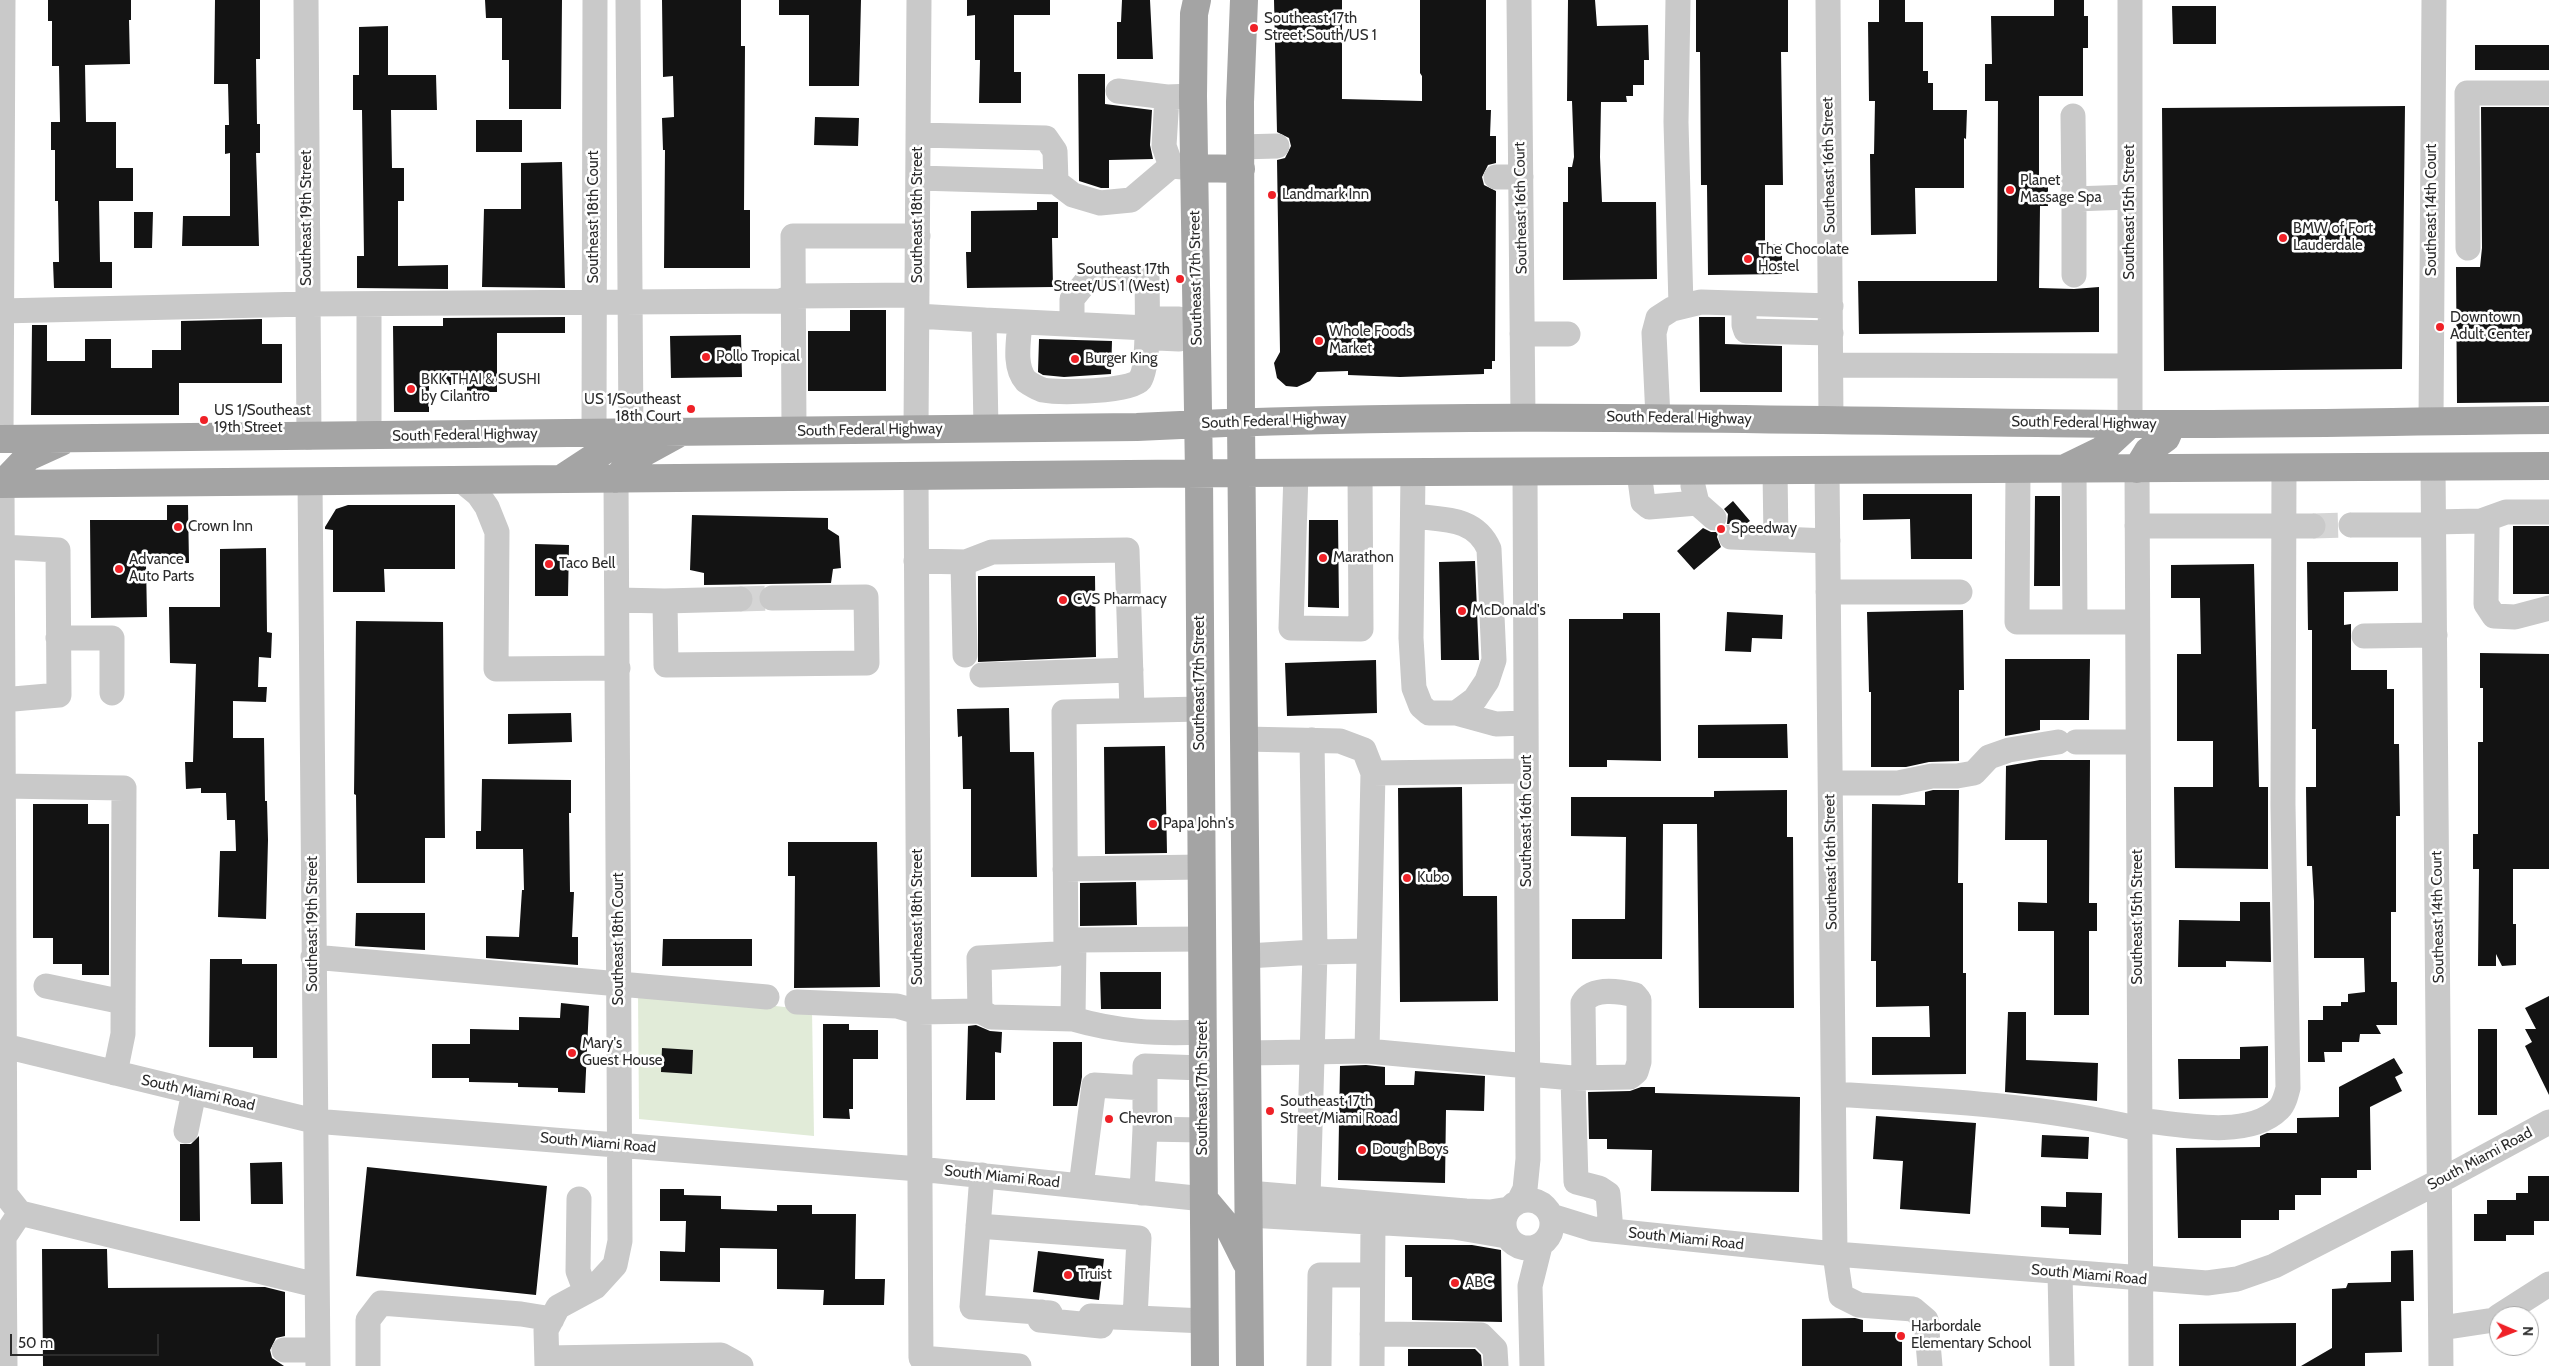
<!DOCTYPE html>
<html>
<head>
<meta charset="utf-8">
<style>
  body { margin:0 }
  #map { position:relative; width:2549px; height:1366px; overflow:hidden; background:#fff; font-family:Cabin,sans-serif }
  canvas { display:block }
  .north { position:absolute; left:2489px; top:1306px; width:50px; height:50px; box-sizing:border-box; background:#fff; border:1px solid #ababab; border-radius:50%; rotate:91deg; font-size:14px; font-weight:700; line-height:20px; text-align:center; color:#2c2c2c }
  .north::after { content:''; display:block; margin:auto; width:18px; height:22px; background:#ef2127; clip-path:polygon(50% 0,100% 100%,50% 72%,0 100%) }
  .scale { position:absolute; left:10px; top:1334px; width:149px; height:22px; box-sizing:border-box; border:2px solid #2c2c2c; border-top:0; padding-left:6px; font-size:15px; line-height:18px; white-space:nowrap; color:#2c2c2c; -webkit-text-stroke:4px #fff; paint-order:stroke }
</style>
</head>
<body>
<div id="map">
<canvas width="2549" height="1366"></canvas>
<div class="north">N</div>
<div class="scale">50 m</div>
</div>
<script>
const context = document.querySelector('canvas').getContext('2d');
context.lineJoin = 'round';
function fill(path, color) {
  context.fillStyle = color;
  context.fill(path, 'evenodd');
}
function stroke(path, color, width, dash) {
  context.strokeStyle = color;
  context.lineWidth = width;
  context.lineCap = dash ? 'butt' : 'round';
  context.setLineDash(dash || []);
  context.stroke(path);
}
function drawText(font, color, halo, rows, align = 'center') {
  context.font = font + ' Cabin,sans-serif';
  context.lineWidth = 5;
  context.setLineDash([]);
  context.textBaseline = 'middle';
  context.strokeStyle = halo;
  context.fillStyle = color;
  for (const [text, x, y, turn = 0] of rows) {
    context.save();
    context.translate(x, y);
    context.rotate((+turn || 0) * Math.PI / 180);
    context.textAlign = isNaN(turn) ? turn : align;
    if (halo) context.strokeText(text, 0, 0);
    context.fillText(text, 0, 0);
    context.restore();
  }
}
fill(new Path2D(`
  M638 991 812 1010 814 1136 639 1119Z`), '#e1ebd8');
fill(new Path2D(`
  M48 0H131V20H129L130 64 85 65 86 122H116V168H133V201H99L100 262H112V288H54L53 262H59L58 201H55V150H51V122H60L59 66H52V21H48Z
  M215 0H260V59H256L257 124H260V153H256L259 246H182L183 216H230V153L225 154V125H229L228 84H214Z
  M485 0H562L561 109H509V60H502V18H486Z
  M662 0H741V46H745L744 210H750V268H664L665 150H663L662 118 674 117 673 76 663 77Z
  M779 0H861L859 86H809V15H779Z
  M967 0H1050V15H1014V72H1021V103H979L980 60H975V15L967 16Z
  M1122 0H1150L1153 59H1117V22H1121Z
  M1274 0H1342V99L1422 101V76L1420 73V0H1486V110H1491L1490 136H1496V163L1488 165 1482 177 1484 185 1496 191 1495 361H1492V369H1484V374L1400 377 1348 375V371L1317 372 1310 381 1297 387 1286 386 1277 378 1274 363 1280 352 1277 160 1285 158 1291 146 1289 138 1277 132Z
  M1568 0H1595L1597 26 1648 25 1649 60H1644V85H1633V96H1626L1627 102H1601L1600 157 1602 202H1656L1657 279 1563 280V202H1568V167H1572L1574 157 1572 101H1567Z
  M1696 0H1788V52H1781L1783 185H1765V245L1782 244V274L1708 275 1707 185H1701L1700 52H1696Z
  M1879 0H1905V22H1923V71H1928V83H1933V110H1967L1966 139 1964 138V188H1915L1916 234 1871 235 1870 154H1874L1875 101H1869L1868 22H1879Z
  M2054 0H2084V16H2088V48H2083V96H2039V180L2048 181V206H2040L2039 288 2074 289 2099 287V332L1859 334 1858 281H1997L1998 101H1985V64H1992L1991 16H2054Z
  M2172 6H2216V44H2173Z
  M388 26V75H436L437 110H391L392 168H404V201H398V266L448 265V289L357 288V256H364L362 110H353V75H359V27Z
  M2475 45H2549V70H2475Z
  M1078 74H1105V104L1152 110 1150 145 1153 159 1109 160V188H1101L1079 181Z
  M2405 106 2402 369 2164 371 2162 108Z
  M2481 107H2549V402L2457 403 2456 267H2480L2482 248Z
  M815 117 859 118 858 146 814 145Z
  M476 120H522V152H476Z
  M562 162 565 288 482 287 484 209H521V163Z
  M1037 202H1058V238H1052L1053 287 967 288 966 252H971V211L1037 210Z
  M134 212H153L152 248H134Z
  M850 310H886V391H808V331H850Z
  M565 317V333H497V392H467V385H429V412H394L393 326H443V318Z
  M1699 317H1725V344L1782 346V392H1700Z
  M262 319V344H282V383H179V415H31L32 325H47V361H85V339H111V368H152V350H181V321Z
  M741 335 742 377 671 378 670 336Z
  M1039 339 1112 341 1111 374 1064 377 1043 375 1038 372Z
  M1863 494H1972V559H1911L1910 519 1863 520Z
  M2035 496H2060V586H2034Z
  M1733 501 1750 521 1747 523 1727 524 1728 514 1724 509Z
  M167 505H188L189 563 146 564 147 617 91 618 90 520H167Z
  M348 505H455V569H384L385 592H333V530L325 529V527L336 509Z
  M692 515 828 518V529L839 536 841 568 833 569 831 583 704 585V573L690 570Z
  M1309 520H1338L1339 608 1308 607Z
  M2513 526H2549V594H2513Z
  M1703 528 1711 532H1718L1717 537 1721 547 1694 570 1677 551Z
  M535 544 569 545 568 596H535Z
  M266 548 267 632 272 633 271 658 259 657 258 687H267L266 702 233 701V738H264L265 801H267L268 840 266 919 218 917 220 851H236L235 820H227L226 793H201V788L186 789 185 762H193L196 664 170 663 169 607H220V549Z
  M1475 561 1479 660H1441L1439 562Z
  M2307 562H2398V591L2344 592V625L2351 624V670H2387V689H2394V744H2399L2400 816H2396V912H2391V982H2397V1025H2376L2381 1034H2360L2359 1042H2342V1052H2324L2325 1062H2308V1020H2323V1006H2341V1002H2348V994L2365 992 2364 958H2314V901L2312 866H2307L2306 787H2316V729H2312V630H2308Z
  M2254 564 2259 787H2268V869L2175 868 2174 787H2213V741H2177V654H2201L2200 598H2171V565Z
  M978 576H1095L1096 657 978 662Z
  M1963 610 1964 690H1959V761L1929 762 1906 767H1871V692H1869L1867 612Z
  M1727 612 1783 615 1782 639 1752 638 1751 652 1725 651Z
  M1623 613H1660L1661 761 1607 760V767H1569V619H1623Z
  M356 621 443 622 445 838H425V883H357L356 795 354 794Z
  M2480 653 2549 654V869H2513V924H2516V965L2502 966 2496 954V966H2478L2479 869H2473V834H2478V742H2483V688H2480Z
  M2005 659H2090L2089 720H2040V730L2005 736Z
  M1376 660 1377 713 1287 716 1285 663Z
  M1009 708 1010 752H1034L1037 877H971V789H963L962 736 958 737 957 709Z
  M571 713 572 742 508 744V714Z
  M1787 724 1788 758H1698V725Z
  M1165 746 1167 853 1105 854 1104 747Z
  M2040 760H2090L2089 903H2097V931H2089V1015H2054V931H2018V902L2047 903V840H2005L2006 766Z
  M482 779 571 780V813H569L570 892H574L572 937H578V965L486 958V936L519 937 522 890H524L523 849H476V831H481Z
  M1462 787 1463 896H1497L1498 1001 1400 1002 1398 788Z
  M1787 790V837H1793L1794 1008H1699L1697 824H1663L1662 959H1572V919H1625L1626 837 1571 836V797H1714V791Z
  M1933 790H1959L1958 883H1963V973H1966V1074L1872 1075V1037H1930L1929 1006 1876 1007V961H1871L1872 804 1925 805V792Z
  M33 804H88V824H109V975H82V964H53V938H33Z
  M788 842H877L880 987 794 988 795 876H788Z
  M1136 882 1137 925 1080 926V883Z
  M2240 902H2270L2271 962 2226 961V967H2178L2179 920 2240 921Z
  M356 913H425V950L355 946Z
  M663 939H752V966H662Z
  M210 959H242V964H277V1058H253V1047H209Z
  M1100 972H1161V1009H1101Z
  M2549 996V1095L2525 1046 2532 1042 2525 1029H2536L2525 1008Z
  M561 1003 589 1006 585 1093 558 1092V1088L518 1087V1083L469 1082V1078H432V1044H470V1029L519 1030V1017L560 1018Z
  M2008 1012H2026V1060L2098 1063 2097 1101 2005 1092Z
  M823 1024H849V1030H878V1059H853V1109H849L850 1119 823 1118Z
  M976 1025 990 1031 1002 1032 1001 1053 995 1052V1100H966L968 1026Z
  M2478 1029H2497V1115H2478Z
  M1053 1042H1082V1077L1077 1106H1053Z
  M2268 1046V1098L2179 1099 2178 1059H2240V1047Z
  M662 1048 693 1050 692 1074 661 1072Z
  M2394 1058 2403 1073 2395 1077 2402 1091 2370 1107 2371 1170H2357V1178H2321V1195H2295V1210H2279V1220H2241V1238H2178L2176 1148 2260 1147V1136L2267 1133H2297V1118L2339 1117V1087Z
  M1366 1065 1385 1067V1085H1414L1415 1071 1485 1076 1484 1111 1446 1110 1445 1183 1338 1180 1340 1066Z
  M1641 1087H1655V1093L1800 1097 1799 1192 1651 1191 1652 1150 1607 1149V1139H1589L1588 1092 1630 1091Z
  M1876 1116 1976 1123 1970 1214 1900 1209 1903 1161 1873 1159Z
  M2042 1135 2089 1137 2088 1159 2041 1157Z
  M199 1136 200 1221H180V1144H191Z
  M282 1162 283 1204H251L250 1163Z
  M367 1167 547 1186 536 1295 356 1276Z
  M2528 1176H2549V1221H2534V1235H2506V1241H2474V1214H2487V1200H2516V1193H2528Z
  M660 1189H684V1195L721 1196V1209L777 1211V1205H812V1214H856L855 1279H885L884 1305H823L824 1290 777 1289V1249L720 1248V1282L660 1281V1251L685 1252 686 1221H660Z
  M2066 1192 2102 1193 2101 1235 2069 1234V1228L2041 1227V1206L2066 1207Z
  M1405 1245H1472L1501 1250 1502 1322 1412 1320V1277H1405Z
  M42 1249H107L108 1288 265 1287 285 1292V1336L276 1338 270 1350 272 1358 284 1366H43Z
  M2413 1250 2414 1301H2401L2402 1352 2365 1353V1366H2301L2332 1348V1289L2346 1288 2348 1283 2391 1282V1251Z
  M1038 1251 1104 1259 1099 1300 1033 1292Z
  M1855 1318 1863 1320V1332H1902V1366H1802V1319Z
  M2296 1323V1366H2179V1324Z
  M1408 1349H1475L1481 1355 1482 1366H1408Z`), '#131313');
stroke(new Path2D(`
  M2313 526 2351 525
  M740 599 772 598`), '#d5d5d5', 25, [25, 12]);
stroke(new Path2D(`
  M306 0 309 437
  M628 0 631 433
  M1519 0 1523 417
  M1678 0 1676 122 1681 306
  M1828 0 1831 420
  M1118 91 1167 97
  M2073 116 2074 199 2130 197
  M918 135 1046 138 1055 151 1056 182
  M1240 147 1277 146
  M1171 166 1164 146 1167 97 1193 96
  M1496 177H1521
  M918 178 1056 182 1073 195 1100 203 1131 200 1171 166 1195 168
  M2074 199V275
  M2468 248 2467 93H2549
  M369 304V436
  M1744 304V325L1746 331 1831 333
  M0 311 308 304 781 301 794 296 917 295
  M917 316 984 320 986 429
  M984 320 1147 328 1158 319H1179L1197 330
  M1020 322C1019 339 1013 367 1026 381 1030 384 1039 389 1043 390 1059 393 1131 392 1140 380 1150 365 1147 298 1147 278H1089L1072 299V324
  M1147 328 1157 338 1179 339 1197 330
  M1522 334H1568
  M1831 365 2130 366
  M1658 418 1654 333 1658 318 1672 309 1701 302 1831 306
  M2431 421 2434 0
  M2130 424V0
  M916 429 919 0
  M794 431 793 236H918
  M594 434 595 0
  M1 439 3 0
  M2433 467 2441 1366
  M2137 469 2141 1366
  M2018 470 2017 622H2137
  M2074 470 2075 622
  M1775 471 1776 539
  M1827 471 1835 1254 1841 1296 1859 1305 1913 1309 1926 1320 1930 1366
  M1639 472 1643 502 1649 507 1697 503
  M1296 473 1291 628 1361 629 1360 473
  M916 476 921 1358 1019 1366
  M461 480 478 494 487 507 497 532 496 669 618 668
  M310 481 318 1366
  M2 484 5 1194 20 1213
  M1693 486 1697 503 1714 518
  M1413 516C1444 520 1475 517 1489 549L1494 660 1487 681 1475 699 1456 713H1429L1421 706 1414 688 1411 638 1413 473
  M2481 521 2487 528 2486 604 2494 616 2515 617 2549 608
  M2434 522 2481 521 2506 512H2549
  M2351 525H2434
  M2137 526H2313
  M1731 537 1828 541
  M2 547 58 550 59 695 2 700
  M916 561 966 562 992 552 1127 550 1132 710
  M963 562 965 655
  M1828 592H1960
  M740 599 665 601 666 665 867 663 866 597 772 598
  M617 600 665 601
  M2364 636 2435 635
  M58 638H112V693
  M982 675 1131 670
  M1456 713 1496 724 1526 723
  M1244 739 1340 741 1364 750 1373 773
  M2076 742H2138
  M1831 783H1898L1932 776H1957L1974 773 1989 757 2009 750 2058 742
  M3 786 124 788 123 1034 115 1073
  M1065 869 1202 867
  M1074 940 1202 939
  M1066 950 1064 712 1201 709
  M1247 956 1315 952 1312 740
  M313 957 767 997
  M46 986 123 1002
  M797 1002 897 1006 918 1012 980 1011 979 958 1056 954 1066 950 1074 940
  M980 1011 991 1017 1073 1019 1074 940
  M1073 1019C1118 1032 1156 1034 1203 1032
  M0 1045 314 1121 919 1169 1204 1199
  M1367 1051 1373 773 1526 771
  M1248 1053 1367 1051 1528 1066
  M1203 1068 1145 1066V1129L1203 1130
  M1528 1074 1573 1078 1630 1077 1636 1072 1639 1062V1000L1635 995C1619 991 1592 987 1583 1003L1584 1078
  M1573 1078 1576 1182 1599 1188 1608 1194 1611 1231
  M1834 1094C1936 1100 2039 1105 2139 1129
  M2139 1120C2177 1124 2248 1140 2279 1109 2284 1104 2286 1096 2288 1088L2283 805 2284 468
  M186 1131 194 1092
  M982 1175 972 1307 1050 1313
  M1081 1186 1094 1085 1145 1088
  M1142 1193 1145 1129
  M1248 1193 1466 1211 1490 1212 1509 1209
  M1308 1198 1315 952 1369 951
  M579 1199 578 1271 586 1292
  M1504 1224a24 24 0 1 1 48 0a24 24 0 1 1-48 0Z
  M1519 1201 1525 1189 1528 1159 1525 473
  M20 1213 316 1285
  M1249 1215 1454 1227 1506 1236
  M1551 1216 1593 1229 1835 1254 2207 1283 2237 1279 2274 1266 2440 1181 2549 1122
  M978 1226 1139 1238 1135 1318
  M2060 1273 2062 1366
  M1041 1312 1040 1320 1101 1326V1317
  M1091 1316 1205 1321
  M2499 1316 2549 1284
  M2441 1328 2494 1320 2499 1316
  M1372 1334 1481 1335 1495 1349 1496 1366
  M284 1350H317
  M547 1358 721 1355 741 1366
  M5 1366 4 1237 20 1213
  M368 1366V1320L381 1303 521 1314 552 1319
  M547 1366 546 1330 558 1307 595 1287 615 1265 620 1241 616 479
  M1319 1366 1320 1275H1372
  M1372 1366 1373 1222
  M1532 1366 1530 1286 1540 1246`), '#c9c9c9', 25);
stroke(new Path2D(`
  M1197 0 1194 14 1193 96 1199 474 1205 1366
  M1244 0 1240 102 1241 423 1250 1366
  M1195 168 1241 169
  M0 439 1137 427C1468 410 1799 421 2130 424 2270 425 2410 421 2549 420
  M2067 467 2102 450 2130 424
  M2137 469 2148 451 2166 438 2172 424
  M561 479 631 433
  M616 479 634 458 676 435
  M0 484 1242 473 2549 466
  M2 484 28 457 61 442
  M1204 1199 1230 1230 1246 1262`), '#a4a4a4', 28);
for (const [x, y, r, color] of [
  [1254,28,5,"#ef2127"],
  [2010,190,5,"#ef2127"],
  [1272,195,5,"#ef2127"],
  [2283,238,5,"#ef2127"],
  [1748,259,5,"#ef2127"],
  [1180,279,5,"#ef2127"],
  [2440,327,5,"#ef2127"],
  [1319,341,5,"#ef2127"],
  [706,357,5,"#ef2127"],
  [1075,359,5,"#ef2127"],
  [411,389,5,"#ef2127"],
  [691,409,5,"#ef2127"],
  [204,420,5,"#ef2127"],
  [178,527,5,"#ef2127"],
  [1721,529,5,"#ef2127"],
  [1323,558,5,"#ef2127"],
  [549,564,5,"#ef2127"],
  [119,569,5,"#ef2127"],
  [1063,600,5,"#ef2127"],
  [1462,611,5,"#ef2127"],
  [1153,824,5,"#ef2127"],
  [1407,878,5,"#ef2127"],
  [572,1053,5,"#ef2127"],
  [1270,1111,5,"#ef2127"],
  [1109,1119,5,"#ef2127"],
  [1362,1150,5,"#ef2127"],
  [1068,1275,5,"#ef2127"],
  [1455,1283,5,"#ef2127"],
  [1901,1336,5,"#ef2127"]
]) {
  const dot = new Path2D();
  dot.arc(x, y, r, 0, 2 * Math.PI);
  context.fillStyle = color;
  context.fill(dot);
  stroke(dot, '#fff', 2);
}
drawText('15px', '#2c2c2c', '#fff', [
  ["Southeast 17th",1264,19],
  ["Street South/US 1",1264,36],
  ["Planet",2020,181],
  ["Massage Spa",2020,198],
  ["Landmark Inn",1282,195],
  ["BMW of Fort",2293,229],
  ["Lauderdale",2293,246],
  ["The Chocolate",1758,250],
  ["Hostel",1758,267],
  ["Southeast 17th",1170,270,"right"],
  ["Street/US 1 (West)",1170,287,"right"],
  ["Downtown",2450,318],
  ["Adult Center",2450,335],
  ["Whole Foods",1329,332],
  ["Market",1329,349],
  ["Pollo Tropical",716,357],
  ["Burger King",1085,359],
  ["BKK THAI & SUSHI",421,380],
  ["by Cilantro",421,397],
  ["US 1/Southeast",681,400,"right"],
  ["18th Court",681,417,"right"],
  ["US 1/Southeast",214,411],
  ["19th Street",214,428],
  ["Crown Inn",188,527],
  ["Speedway",1731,529],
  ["Marathon",1333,558],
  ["Advance",129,560],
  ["Auto Parts",129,577],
  ["Taco Bell",559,564],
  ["CVS Pharmacy",1073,600],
  ["McDonald's",1472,611],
  ["Papa John's",1163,824],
  ["Kubo",1417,878],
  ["Mary's",582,1044],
  ["Guest House",582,1061],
  ["Southeast 17th",1280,1102],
  ["Street/Miami Road",1280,1119],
  ["Chevron",1119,1119],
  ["Dough Boys",1372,1150],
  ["Truist",1078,1275],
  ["ABC",1465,1283],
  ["Harbordale",1911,1327],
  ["Elementary School",1911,1344]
], 'left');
drawText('15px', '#2c2c2c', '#fff', [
  ["Southeast 16th Street",1829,165,-91],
  ["Southeast 16th Court",1521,208,-91],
  ["Southeast 14th Court",2432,210,-90],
  ["Southeast 15th Street",2130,212,-90],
  ["Southeast 18th Street",918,215,-90],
  ["Southeast 18th Court",594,217,-90],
  ["Southeast 19th Street",307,218,-90],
  ["Southeast 17th Street",1196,278,-91],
  ["South Federal Highway",1679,418,1],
  ["South Federal Highway",1274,421,-2],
  ["South Federal Highway",2084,423,1],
  ["South Federal Highway",870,430,-1],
  ["South Federal Highway",465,435,-1],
  ["Southeast 17th Street",1200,683,-90],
  ["Southeast 16th Court",1527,821,-90],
  ["Southeast 16th Street",1831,862,-91],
  ["Southeast 18th Street",918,917,-90],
  ["Southeast 15th Street",2138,917,-90],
  ["Southeast 14th Court",2438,917,-91],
  ["Southeast 19th Street",313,924,-90],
  ["Southeast 18th Court",619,939,-90],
  ["Southeast 17th Street",1203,1088,-90],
  ["South Miami Road",198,1093,13],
  ["South Miami Road",598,1143,5],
  ["South Miami Road",2480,1159,-28],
  ["South Miami Road",1002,1177,6],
  ["South Miami Road",1686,1239,6],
  ["South Miami Road",2089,1275,5]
]);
</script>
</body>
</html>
